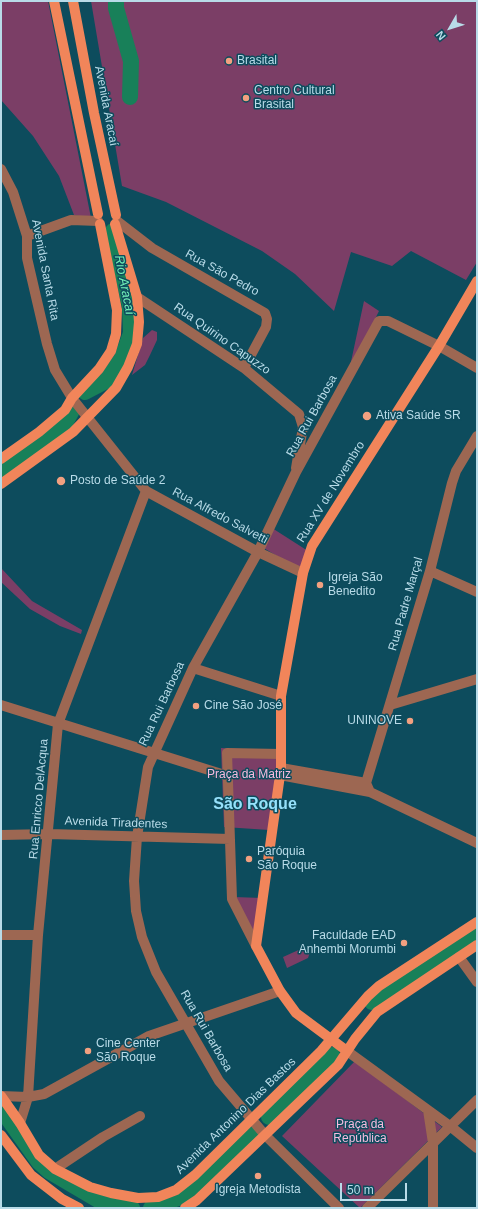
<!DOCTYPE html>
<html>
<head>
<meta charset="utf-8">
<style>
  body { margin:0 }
  #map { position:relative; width:478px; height:1209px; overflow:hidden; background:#0d4c5d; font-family:Helvetica,sans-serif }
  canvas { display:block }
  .frame { position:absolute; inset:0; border:2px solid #b8dbe8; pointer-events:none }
  .north { position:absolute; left:430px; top:8px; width:40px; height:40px; -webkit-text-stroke:3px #0d4c5d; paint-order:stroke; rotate:231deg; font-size:11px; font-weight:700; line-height:16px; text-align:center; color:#b8dbe8 }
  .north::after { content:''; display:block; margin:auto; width:14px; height:18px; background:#b8dbe8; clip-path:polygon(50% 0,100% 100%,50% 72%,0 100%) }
  .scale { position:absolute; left:340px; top:1183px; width:67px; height:18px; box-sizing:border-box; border:2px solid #b8dbe8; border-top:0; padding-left:5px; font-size:12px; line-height:14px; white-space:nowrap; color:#b8dbe8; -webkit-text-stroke:3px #0d4c5d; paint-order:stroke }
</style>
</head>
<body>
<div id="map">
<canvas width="478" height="1209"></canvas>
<div class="frame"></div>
<div class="north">N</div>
<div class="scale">50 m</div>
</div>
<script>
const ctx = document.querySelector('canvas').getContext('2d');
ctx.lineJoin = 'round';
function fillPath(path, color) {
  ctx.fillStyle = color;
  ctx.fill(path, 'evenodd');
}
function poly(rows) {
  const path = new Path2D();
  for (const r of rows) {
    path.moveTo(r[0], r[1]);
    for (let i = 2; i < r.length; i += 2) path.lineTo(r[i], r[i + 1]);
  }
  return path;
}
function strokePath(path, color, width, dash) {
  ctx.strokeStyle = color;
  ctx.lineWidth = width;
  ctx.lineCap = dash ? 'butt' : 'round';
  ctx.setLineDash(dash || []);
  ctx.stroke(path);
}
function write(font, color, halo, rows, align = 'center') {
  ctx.font = font + ' Helvetica,sans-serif';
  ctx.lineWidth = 3;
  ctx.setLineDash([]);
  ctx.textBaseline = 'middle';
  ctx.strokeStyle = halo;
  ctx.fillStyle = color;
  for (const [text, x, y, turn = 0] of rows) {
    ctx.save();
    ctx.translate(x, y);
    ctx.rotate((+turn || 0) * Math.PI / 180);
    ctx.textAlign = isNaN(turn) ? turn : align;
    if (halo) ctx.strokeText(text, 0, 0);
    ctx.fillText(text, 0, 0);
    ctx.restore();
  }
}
fillPath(poly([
  [1,1,48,1,91,218,74,215,59,176,33,136,1,100],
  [91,1,477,1,477,262,466,280,411,251,392,266,351,252,334,311,295,274,262,251,166,202,122,186],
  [364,301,379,311,349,371],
  [152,330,157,332,157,340,150,355,145,365,132,375,143,338],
  [272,528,308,551,302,571,262,547],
  [1,568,32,601,82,630,81,634,60,626,30,609,1,582],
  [221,748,278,751,269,830,224,827],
  [234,897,262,898,255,939],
  [303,948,310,952,308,958,287,968,283,957],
  [355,1061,442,1127,360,1208,282,1136]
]), '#7b3e66');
strokePath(poly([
  [116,1,116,8,131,61,130,97],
  [85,392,106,381,122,358,131,333,130,306,113,231],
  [1,474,63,427,74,407],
  [372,1002,477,933],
  [1,1109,39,1162,49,1171,100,1201,132,1208],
  [269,1117,332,1055],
  [151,1208,186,1195,204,1181,251,1135]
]), '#188059', 16);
strokePath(poly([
  [1,169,13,192,27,236,27,258,47,344,55,370,72,398,146,491,258,552,303,573],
  [117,221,152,248,265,313,267,319,266,327,244,368],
  [27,236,71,220,98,221],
  [137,297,244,368,299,414,303,427,296,468],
  [430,571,477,592],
  [193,668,281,696],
  [1,705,228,776],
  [390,705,477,679],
  [281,768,366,783],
  [280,775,370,792],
  [366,783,430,571,452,483,456,471,477,436],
  [366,783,370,792,477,843],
  [1,835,49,834,230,839],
  [1,935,38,935],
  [256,946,232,899,227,753,281,754],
  [459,957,477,982],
  [347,1051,450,1126,477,1148],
  [1,1096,28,1097,44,1094,149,1036,280,991],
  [428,1110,433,1143,433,1208],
  [20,1123,28,1097,38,935,58,724,146,491],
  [55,1169,103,1137,140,1116],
  [339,1208,265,1135,219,1081,156,972,142,937,136,911,134,881,137,837,148,767,193,668,258,552,296,472,379,321,388,321,439,346,477,368],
  [367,1208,477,1100]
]), '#9d6752', 10);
strokePath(poly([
  [54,1,98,214],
  [73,1,94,113,116,215],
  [1,459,39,432,65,410,72,398,99,369,111,351,116,334,117,310,100,224],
  [1,484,73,432,116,388,128,367,137,344,139,322,137,297,115,224],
  [347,1051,296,1013,280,991,256,946,281,768,281,696,303,573,312,546,439,346,477,281],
  [1,1096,20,1123,39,1155,55,1169,90,1187,111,1193,138,1198,158,1197,176,1190,195,1175,321,1051,368,996,379,986,477,922],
  [1,1135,31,1175,62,1199,79,1208],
  [185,1208,197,1200,338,1065,355,1039,377,1012,477,945]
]), '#f1855a', 10);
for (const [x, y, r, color] of [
  [229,61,4,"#f2a080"],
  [246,98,4,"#f2a080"],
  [367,416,5,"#f2a080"],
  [61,481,5,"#f2a080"],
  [320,585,4,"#f2a080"],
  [196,706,4,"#f2a080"],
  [410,721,4,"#f2a080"],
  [249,859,4,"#f2a080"],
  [404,943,4,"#f2a080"],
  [88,1051,4,"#f2a080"],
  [258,1176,4,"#f2a080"]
]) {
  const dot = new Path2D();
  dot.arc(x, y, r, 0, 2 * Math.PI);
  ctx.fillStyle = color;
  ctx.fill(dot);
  strokePath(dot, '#0d4c5d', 1.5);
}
write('12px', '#b8dbe8', '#0d4c5d', [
  ["Brasital",237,61],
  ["Centro Cultural",254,91],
  ["Brasital",254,105],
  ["Ativa Saúde SR",376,416],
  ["Posto de Saúde 2",70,481],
  ["Igreja São",328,578],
  ["Benedito",328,592],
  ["Cine São José",204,706],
  ["UNINOVE",402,721,"right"],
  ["Paróquia",257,852],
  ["São Roque",257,866],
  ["Faculdade EAD",396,936,"right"],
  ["Anhembi Morumbi",396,950,"right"],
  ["Cine Center",96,1044],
  ["São Roque",96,1058],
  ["Igreja Metodista",258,1190,"center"]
], 'left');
write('12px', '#b8dbe8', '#0d4c5d', [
  ["Avenida Aracaí",106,106,79],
  ["Avenida Santa Rita",45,270,79],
  ["Rua São Pedro",222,273,29],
  ["Rua Quirino Capuzzo",222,339,35],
  ["Rua Rui Barbosa",312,416,-61],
  ["Rua XV de Novembro",331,492,-58],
  ["Rua Alfredo Salvetti",220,516,28],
  ["Rua Padre Marçal",406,604,-74],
  ["Rua Rui Barbosa",162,704,-65],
  ["Rua Enricco DelAcqua",39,799,-85],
  ["Avenida Tiradentes",116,823,2],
  ["Rua Rui Barbosa",206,1031,60],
  ["Avenida Antonino Dias Bastos",236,1116,-44]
]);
write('12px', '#f7bbdf', '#0d4c5d', [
  ["Praça da Matriz",249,775],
  ["Praça da",360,1125],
  ["República",360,1139]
]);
write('italic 13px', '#73f2b9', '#0d4c5d', [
  ["Rio Aracaí",124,285,79]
]);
write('bold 16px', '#96e1fb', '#0d4c5d', [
  ["São Roque",255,805]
]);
</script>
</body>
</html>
